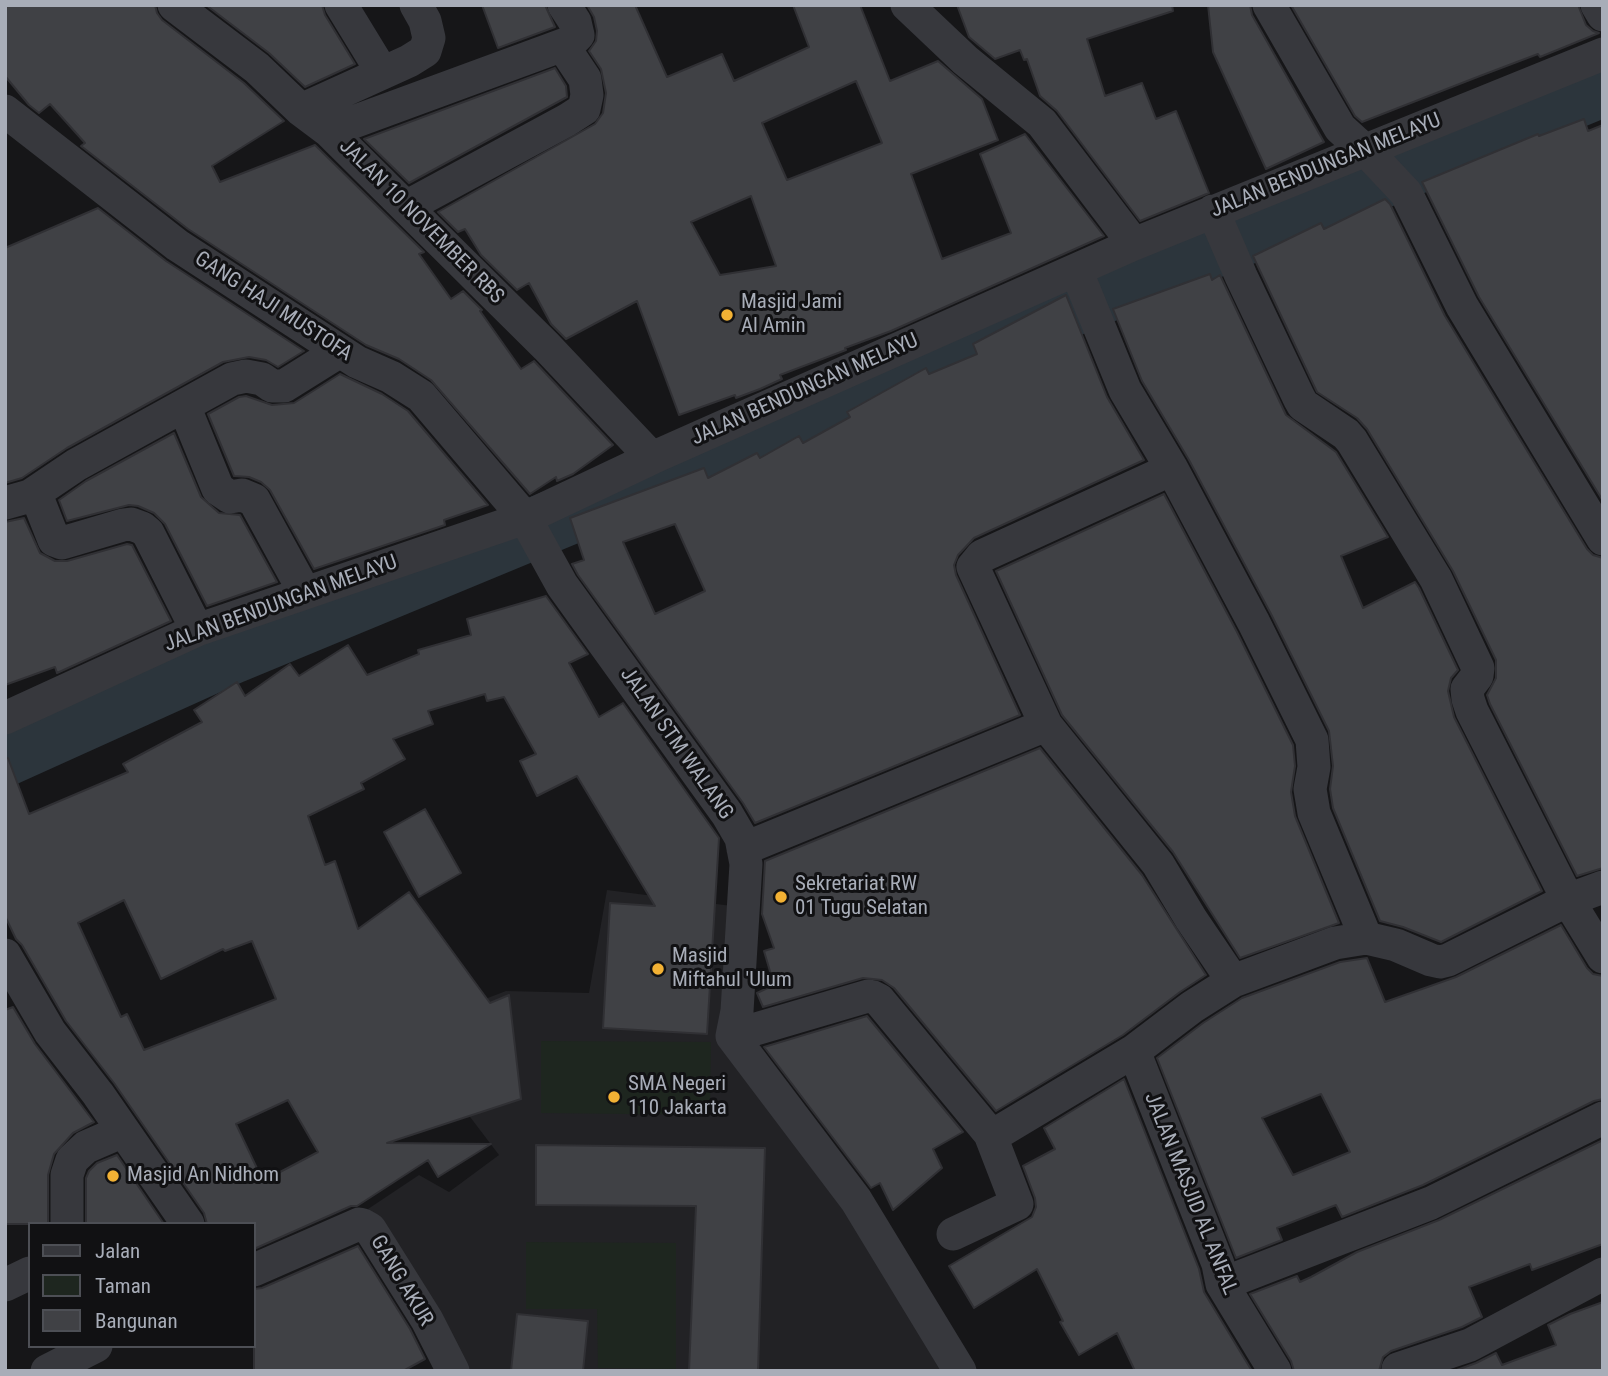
<!DOCTYPE html>
<html>
<head>
<meta charset="utf-8">
<style>
  body { margin:0 }
  #map { position:relative; width:1608px; height:1376px; overflow:hidden; background:#161618; font-family:"Roboto Condensed",sans-serif }
  canvas { display:block }
  .frame { position:absolute; inset:0; border:7px solid #a8adb8; pointer-events:none }
  .legend { position:absolute; left:28px; top:1222px; width:228px; height:126px; box-sizing:border-box; background:#111113; border:2px solid #4d4f55; margin:0; padding:9px 12px; list-style:none; font-size:21px; color:#a8adb8 }
  .legend li { display:flex; align-items:center; gap:14px; height:35px }
  .legend b { width:35px; border:2px solid #4d4f55 }
</style>
</head>
<body>
<div id="map">
<canvas width="1608" height="1376"></canvas>
<div class="frame"></div>
<ul class="legend">
<li><b style="height:9px;background:#37383d"></b>Jalan</li>
<li><b style="height:19px;background:#1e261f"></b>Taman</li>
<li><b style="height:19px;background:#404145"></b>Bangunan</li>
</ul>
</div>
<script>
const ctx = document.querySelector('canvas').getContext('2d');
ctx.lineJoin = 'round';
function fillPath(path, color) {
  ctx.fillStyle = color;
  ctx.fill(path, 'evenodd');
}
function poly(rows) {
  const path = new Path2D();
  for (const r of rows) {
    path.moveTo(r[0], r[1]);
    for (let i = 2; i < r.length; i += 2) path.lineTo(r[i], r[i + 1]);
  }
  return path;
}
function strokePath(path, color, width, dash) {
  ctx.strokeStyle = color;
  ctx.lineWidth = width;
  ctx.lineCap = dash ? 'butt' : 'round';
  ctx.setLineDash(dash || []);
  ctx.stroke(path);
}
function write(font, color, halo, rows, align = 'center') {
  ctx.font = font + ' "Roboto Condensed",sans-serif';
  ctx.lineWidth = 6;
  ctx.setLineDash([]);
  ctx.textBaseline = 'middle';
  ctx.strokeStyle = halo;
  ctx.fillStyle = color;
  for (const [text, x, y, turn = 0] of rows) {
    ctx.save();
    ctx.translate(x, y);
    ctx.rotate((+turn || 0) * Math.PI / 180);
    ctx.textAlign = isNaN(turn) ? turn : align;
    if (halo) ctx.strokeText(text, 0, 0);
    ctx.fillText(text, 0, 0);
    ctx.restore();
  }
}
fillPath(poly([
  [607,890,732,906,728,1039,956,1371,462,1371,368,1209,419,1175,449,1192,499,1155,404,1030,506,991,589,993]
]), '#222225');
fillPath(poly([
  [541,1041,711,1042,710,1115,541,1113],
  [526,1242,676,1243,676,1369,598,1368,597,1309,526,1309]
]), '#1e261f');
strokePath(poly([
  [5,756,233,653,1603,86]
]), '#2c353c', 61);
const building = poly([
  [5,5,155,5,157,13,162,20,244,83,284,121,212,166,220,182,315,145,424,252,419,254,451,299,463,291,482,310,480,311,521,369,534,361,613,445,573,474,557,481,556,477,530,494,431,380,399,359,366,345,188,229,81,146,85,143,50,104,39,113,29,105,5,76,5,5],
  [206,5,322,5,325,15,355,64,305,87,269,53,206,5],
  [482,5,545,5,555,27,498,48,482,5],
  [587,5,635,5,667,77,722,54,734,81,809,47,793,5,860,5,890,81,938,61,982,99,998,140,911,174,942,259,1011,233,980,154,1025,134,1104,236,891,331,845,348,846,350,780,375,782,379,760,389,736,398,735,395,679,415,637,301,566,339,551,324,529,283,517,290,481,255,465,229,458,232,438,212,595,124,603,113,606,93,601,69,589,51,596,41,597,31,594,17,587,5],
  [856,81,882,143,787,180,762,123,856,81],
  [751,196,776,266,720,275,691,222,751,196],
  [957,5,1172,5,1173,11,1087,39,1105,96,1142,83,1156,119,1176,111,1209,193,1140,221,1057,111,1040,96,1027,59,1024,60,1020,50,995,59,969,37,957,5],
  [1208,5,1250,5,1252,15,1324,142,1266,169,1213,52,1208,5],
  [1291,5,1578,5,1586,25,1593,31,1599,33,1540,57,1538,54,1480,76,1362,122,1355,116,1291,5],
  [555,68,566,86,567,97,409,183,364,139,555,68],
  [1584,119,1588,131,1603,125,1603,501,1479,297,1422,182,1538,134,1539,136,1584,119],
  [1385,199,1390,204,1445,316,1587,549,1593,555,1603,558,1603,868,1577,876,1490,704,1487,695,1496,678,1496,660,1453,571,1367,429,1357,418,1317,392,1253,256,1321,223,1324,229,1385,199],
  [98,208,166,261,304,351,278,367,266,360,249,357,223,362,67,448,22,478,5,483,5,248,98,208],
  [1210,274,1212,280,1220,275,1286,415,1336,452,1388,537,1341,556,1363,608,1415,582,1419,588,1458,670,1451,678,1448,691,1454,717,1542,891,1441,942,1403,927,1380,921,1333,808,1330,789,1333,766,1329,731,1271,614,1189,460,1142,381,1113,309,1210,274],
  [1066,295,1107,397,1144,460,974,538,958,555,954,565,956,575,1020,715,755,823,743,803,578,575,572,564,584,560,570,518,704,468,708,478,757,453,760,458,799,436,803,443,850,417,847,412,926,368,929,374,977,354,973,344,1066,295],
  [675,524,705,591,655,614,623,542,675,524],
  [340,374,382,394,408,411,488,505,444,520,445,525,314,569,270,490,261,482,249,477,234,476,208,414,239,397,246,396,272,405,294,403,340,374],
  [174,433,201,497,219,513,240,515,277,582,207,606,165,524,154,513,138,506,129,505,67,521,59,500,86,481,174,433],
  [1164,494,1237,632,1293,745,1295,766,1291,792,1295,816,1339,923,1240,958,1173,852,1062,715,996,571,1164,494],
  [24,518,40,553,55,561,67,561,127,544,132,545,171,621,57,673,55,667,5,685,5,522,24,518],
  [546,596,588,654,569,663,599,717,623,703,719,838,707,1034,603,1028,610,903,655,906,577,776,537,796,520,761,536,754,504,697,487,701,485,694,428,711,433,724,393,739,405,759,361,783,364,789,308,816,325,865,335,861,358,929,409,892,490,1003,509,995,521,1099,387,1143,491,1144,438,1177,428,1160,357,1206,351,1206,254,1249,254,1224,207,1224,204,1213,114,1083,66,1021,22,945,16,939,5,916,5,758,8,758,29,814,128,772,123,764,202,722,194,710,237,682,245,696,290,664,299,676,348,645,367,675,419,654,418,650,471,635,467,619,546,596],
  [124,900,161,979,223,949,225,951,252,941,276,999,144,1050,127,1014,121,1017,78,923,124,900],
  [288,1100,318,1152,263,1181,236,1124,288,1100],
  [1040,748,1142,875,1206,975,1180,992,1123,1035,996,1111,894,988,882,980,863,978,763,1007,757,993,774,985,764,951,774,948,762,914,765,861,1040,748],
  [425,809,461,873,419,897,384,832,425,809],
  [1561,925,1587,968,1593,974,1603,976,1603,1099,1594,1101,1423,1185,1342,1217,1336,1205,1277,1228,1282,1240,1236,1258,1157,1058,1203,1023,1242,998,1340,962,1367,958,1385,1002,1456,977,1561,925],
  [1321,1094,1350,1152,1293,1175,1262,1118,1321,1094],
  [13,1007,35,1044,94,1122,73,1133,54,1154,48,1175,48,1224,5,1224,5,1010,13,1007],
  [867,1016,963,1132,933,1149,942,1168,893,1210,880,1183,871,1188,764,1047,867,1016],
  [1124,1079,1199,1269,1204,1292,1252,1371,1135,1371,1117,1333,1079,1355,1060,1322,1063,1321,1037,1269,974,1308,949,1266,1032,1217,1036,1207,1035,1198,1023,1166,1055,1149,1044,1128,1124,1079],
  [1603,1140,1603,1244,1532,1270,1530,1264,1469,1287,1482,1317,1462,1327,1391,1351,1383,1357,1379,1371,1294,1371,1291,1361,1250,1294,1297,1276,1300,1282,1311,1277,1357,1252,1439,1220,1603,1140],
  [536,1145,765,1148,758,1371,689,1371,696,1206,536,1205,536,1145],
  [117,1155,164,1224,86,1224,86,1178,89,1171,97,1163,117,1155],
  [358,1246,410,1329,425,1359,403,1371,254,1371,254,1289,262,1288,358,1246],
  [1603,1302,1603,1371,1454,1371,1476,1363,1496,1353,1502,1365,1556,1345,1548,1325,1570,1314,1603,1302],
  [517,1314,588,1321,583,1371,511,1371,517,1314]
]);
fillPath(building, '#404145');
strokePath(building, '#303034', 2);
strokePath(poly([
  [174,5,257,68,301,110,329,131,547,347,652,458],
  [341,5,382,72],
  [907,5,965,60,1042,123,1134,244],
  [1269,5,1340,128,1373,158,1406,193,1462,306,1603,539],
  [1597,5,1603,15],
  [301,110,409,61,425,51,429,38,425,21,416,5],
  [5,111,177,245,357,362,391,377,421,396,525,518,562,585,727,814,741,838,746,864,737,1011,732,1036],
  [329,131,571,42,578,35,575,22,564,5],
  [406,207,567,120,584,109,587,95,585,79,563,46],
  [1213,211,1241,276,1299,398,1303,405,1346,434,1352,441,1436,579,1478,668,1477,676,1467,689,1468,699,1472,711,1568,900,1603,957],
  [1076,270,1125,390,1172,469],
  [184,406,218,489,230,497,242,495,254,500,305,593],
  [30,496,76,465,232,379,246,376,262,379,272,386,284,386,340,351],
  [5,503,30,496,39,502,54,540,62,543,123,525,131,524,142,528,148,533,197,630],
  [5,718,197,630,525,518,652,458,1134,244,1603,54],
  [1046,725,973,567,982,556,1172,469,1254,623,1312,740,1314,767,1310,789,1314,813,1366,938],
  [743,849,1046,725,1158,864,1191,919,1233,981],
  [5,955,50,1032,98,1094,188,1224],
  [732,1036,868,996,873,997,879,1000,990,1134,994,1135,1134,1051,1192,1007,1233,981,1335,943,1366,938,1396,945,1431,960,1440,962,1448,960,1568,900,1603,887],
  [732,1036,856,1200,960,1371],
  [1134,1051,1218,1264,1222,1284,1275,1371],
  [67,1224,67,1175,72,1160,86,1147,123,1131],
  [953,1234,1017,1204,990,1134],
  [254,1270,359,1224,363,1225,370,1229,427,1320,453,1371],
  [1222,1284,1431,1203,1603,1118],
  [5,1285,30,1273],
  [1398,1369,1470,1345,1603,1274],
  [47,1371,96,1346]
]), '#37383d', 33);
for (const [x, y, r, color] of [
  [727,315,7,"#f2b134"],
  [781,897,7,"#f2b134"],
  [658,969,7,"#f2b134"],
  [614,1097,7,"#f2b134"],
  [113,1176,7,"#f2b134"]
]) {
  const dot = new Path2D();
  dot.arc(x, y, r, 0, 2 * Math.PI);
  ctx.fillStyle = color;
  ctx.fill(dot);
  strokePath(dot, '#111113', 2.5);
}
write('21px', '#a8adb8', '#111113', [
  ["JALAN BENDUNGAN MELAYU",1326,166,-22],
  ["JALAN 10 NOVEMBER RBS",421,222,45],
  ["GANG HAJI MUSTOFA",273,307,33],
  ["JALAN BENDUNGAN MELAYU",805,390,-24],
  ["JALAN BENDUNGAN MELAYU",281,604,-20],
  ["JALAN STM WALANG",676,744,55],
  ["JALAN MASJID AL ANFAL",1190,1194,68],
  ["GANG AKUR",401,1281,59]
]);
write('21px', '#a8adb8', '#111113', [
  ["Masjid Jami",741,303],
  ["Al Amin",741,327],
  ["Sekretariat RW",795,885],
  ["01 Tugu Selatan",795,909],
  ["Masjid",672,957],
  ["Miftahul 'Ulum",672,981],
  ["SMA Negeri",628,1085],
  ["110 Jakarta",628,1109],
  ["Masjid An Nidhom",127,1176]
], 'left');
</script>
</body>
</html>
